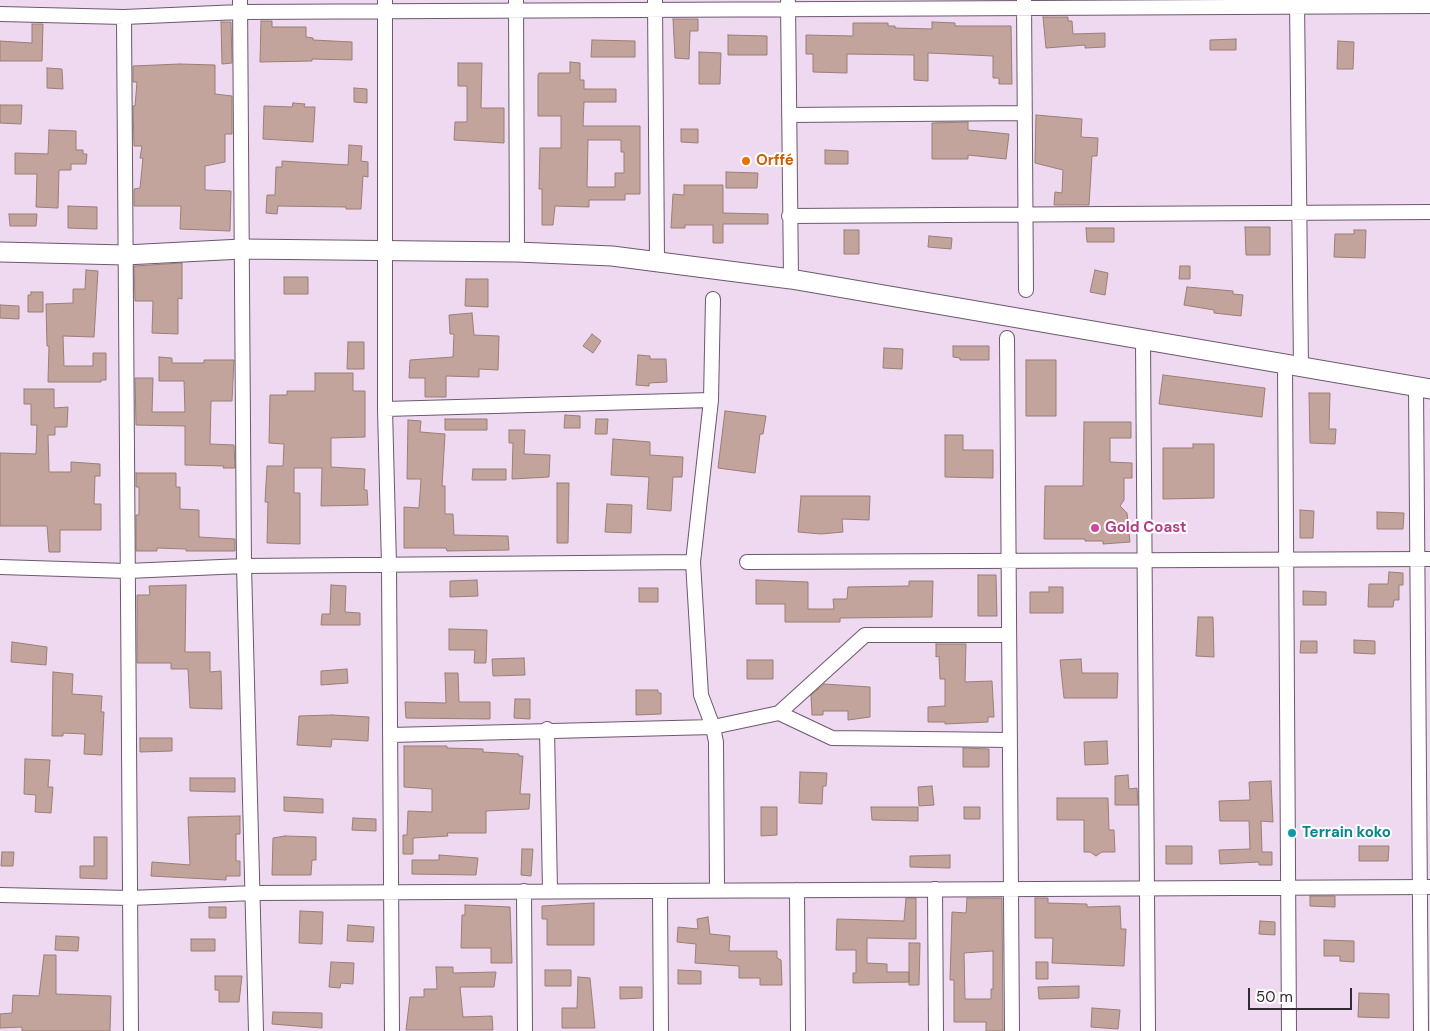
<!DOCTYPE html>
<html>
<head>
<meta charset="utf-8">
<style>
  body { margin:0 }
  #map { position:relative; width:1430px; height:1031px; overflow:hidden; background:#eed9f0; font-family:"DM Sans",sans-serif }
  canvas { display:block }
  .scale { position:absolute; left:1248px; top:988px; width:104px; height:22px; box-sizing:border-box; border:2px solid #332b34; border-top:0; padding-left:6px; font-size:15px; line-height:18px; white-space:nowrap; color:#332b34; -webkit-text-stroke:4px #fff; paint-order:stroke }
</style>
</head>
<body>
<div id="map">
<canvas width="1430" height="1031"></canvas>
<div class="scale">50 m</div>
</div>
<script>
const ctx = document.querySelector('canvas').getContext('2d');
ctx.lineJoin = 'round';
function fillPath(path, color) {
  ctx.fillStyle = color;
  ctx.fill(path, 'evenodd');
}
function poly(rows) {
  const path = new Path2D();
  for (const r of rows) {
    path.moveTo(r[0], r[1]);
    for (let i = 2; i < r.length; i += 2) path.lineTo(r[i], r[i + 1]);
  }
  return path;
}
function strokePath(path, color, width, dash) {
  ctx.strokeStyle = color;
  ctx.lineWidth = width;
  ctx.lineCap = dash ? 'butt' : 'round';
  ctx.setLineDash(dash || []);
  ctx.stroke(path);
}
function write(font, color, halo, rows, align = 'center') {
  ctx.font = font + ' "DM Sans",sans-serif';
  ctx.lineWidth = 4;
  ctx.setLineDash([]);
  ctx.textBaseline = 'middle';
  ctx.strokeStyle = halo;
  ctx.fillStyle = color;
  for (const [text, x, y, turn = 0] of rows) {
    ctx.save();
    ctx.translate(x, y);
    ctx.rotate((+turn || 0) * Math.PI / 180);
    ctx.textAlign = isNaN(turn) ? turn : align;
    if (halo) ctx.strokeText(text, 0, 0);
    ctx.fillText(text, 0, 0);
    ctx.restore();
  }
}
const building = poly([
  [1043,17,1068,17,1068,21,1072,21,1073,34,1105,33,1105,47,1085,48,1085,45,1046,48,1043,17],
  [673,19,698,19,698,31,690,31,689,59,675,58,673,19],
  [261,21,272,21,272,27,306,27,306,37,313,38,313,40,352,42,352,60,312,59,312,61,260,62,261,21],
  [221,22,231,22,232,63,222,64,221,22],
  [932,22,955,23,955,26,1011,26,1012,84,999,84,999,78,993,78,993,56,928,53,928,81,914,80,914,55,847,54,847,73,813,72,813,54,806,54,806,35,853,36,853,23,888,23,888,26,895,26,895,28,932,29,932,22],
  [32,24,43,24,42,61,0,61,0,41,32,43,32,24],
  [728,35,767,36,767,55,728,55,728,35],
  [1236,39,1236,50,1210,50,1210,40,1236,39],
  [592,40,635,41,635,57,591,57,592,40],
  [1338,41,1354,42,1353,69,1337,69,1338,41],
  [699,52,721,53,720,84,699,84,699,52],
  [570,62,580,63,580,80,584,80,584,89,616,89,616,102,584,102,583,126,640,126,640,194,625,194,625,200,589,200,589,207,555,206,553,225,542,225,542,189,539,189,540,148,561,148,561,116,538,116,538,75,539,73,570,73,570,62],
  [588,140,621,140,621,152,624,152,624,173,615,173,615,187,587,187,588,140],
  [458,63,482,63,481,108,504,108,504,143,454,140,455,122,467,122,467,86,458,86,458,63],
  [180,64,215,65,215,94,232,96,232,134,225,134,225,162,205,166,205,190,231,191,230,231,180,229,181,206,134,206,134,189,140,188,143,158,140,158,142,146,134,146,133,106,135,106,137,82,133,82,133,66,180,64],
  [47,68,62,69,63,89,47,88,47,68],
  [354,88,367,89,367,103,354,102,354,88],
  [293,103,305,104,304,107,315,107,313,142,263,139,264,106,292,107,293,103],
  [0,105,22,105,21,124,0,123,0,105],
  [1036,115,1082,119,1081,137,1098,138,1097,156,1092,156,1089,205,1054,205,1055,192,1062,193,1063,170,1035,163,1036,115],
  [968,122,968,130,1009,134,1006,159,968,155,968,159,932,159,932,123,968,122],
  [681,129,698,129,698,143,681,142,681,129],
  [49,130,76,131,76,150,83,150,83,154,87,154,86,164,71,164,71,170,59,170,58,208,36,207,37,174,15,174,15,153,48,154,49,130],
  [349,145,362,146,361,161,368,162,368,177,363,176,361,209,346,209,346,207,278,206,277,214,266,213,267,195,275,195,276,167,282,167,282,161,348,165,349,145],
  [825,150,848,151,848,164,825,164,825,150],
  [726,172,758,173,757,188,726,188,726,172],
  [684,185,723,185,723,213,768,214,768,224,723,224,723,243,713,243,713,225,685,225,685,228,671,228,673,194,684,195,684,185],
  [68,206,97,207,97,229,68,228,68,206],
  [9,214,37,214,36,226,10,226,9,214],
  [1245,227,1270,227,1270,255,1246,255,1245,227],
  [1086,228,1114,228,1114,242,1087,242,1086,228],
  [844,230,859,230,859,254,844,254,844,230],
  [1354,230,1366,230,1365,258,1334,257,1335,234,1354,234,1354,230],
  [929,236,952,238,951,249,928,247,929,236],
  [182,263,182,299,178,298,178,334,152,333,153,301,135,301,134,266,182,263],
  [1180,266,1190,266,1190,279,1179,279,1180,266],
  [86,270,98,271,94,337,63,336,64,366,93,366,93,353,106,353,106,380,101,380,101,382,48,382,49,346,47,346,46,304,73,303,73,289,85,289,86,270],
  [1095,270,1108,273,1105,295,1090,292,1095,270],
  [284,277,308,277,308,294,284,294,284,277],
  [466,279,488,279,488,307,465,306,466,279],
  [1187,287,1233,291,1233,294,1243,295,1241,316,1214,313,1214,310,1184,305,1187,287],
  [31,292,43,292,43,312,28,312,28,295,31,295,31,292],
  [0,305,19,306,19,319,0,318,0,305],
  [472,313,474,335,499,336,498,370,479,369,479,377,446,376,446,397,425,397,425,378,409,378,410,360,453,357,454,334,450,334,449,315,472,313],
  [592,334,601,341,593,353,583,346,592,334],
  [348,342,364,342,364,369,347,369,348,342],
  [953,346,989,346,989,360,960,360,960,358,953,357,953,346],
  [884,348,903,349,902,369,883,368,884,348],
  [638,355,650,356,650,359,666,359,667,382,649,383,649,386,636,385,638,355],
  [159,357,172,358,172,363,204,363,204,360,234,360,232,401,211,401,210,444,234,445,235,468,223,468,224,466,185,465,185,426,136,425,135,378,153,378,152,412,185,412,184,381,159,381,159,357],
  [1026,360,1056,360,1056,416,1026,416,1026,360],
  [315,373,353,373,353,391,365,391,365,437,331,438,331,467,365,469,364,490,367,490,368,505,321,506,322,468,294,468,294,493,300,493,300,544,267,543,268,502,265,502,267,466,283,466,284,444,269,443,270,395,287,395,287,391,315,391,315,373],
  [1163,375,1265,388,1262,417,1159,404,1163,375],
  [24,389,54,389,54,408,68,407,67,427,55,427,55,435,48,435,49,472,71,472,71,462,100,464,100,476,95,476,94,504,101,504,101,530,60,530,60,552,49,552,47,526,0,526,0,453,36,454,37,425,31,425,31,404,24,404,24,389],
  [1309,393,1330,393,1329,429,1336,429,1335,444,1310,443,1309,393],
  [725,411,766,416,763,434,760,434,755,473,718,468,725,411],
  [565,415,580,416,580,428,564,428,565,415],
  [445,419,487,419,487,430,445,430,445,419],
  [596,419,608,419,607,434,595,434,596,419],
  [408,420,421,421,420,432,445,434,442,486,445,486,445,514,453,514,454,535,508,536,509,550,447,551,446,548,404,548,404,507,419,508,421,479,407,479,408,420],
  [1084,422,1131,422,1131,438,1110,438,1110,462,1132,463,1132,478,1124,478,1124,500,1120,506,1127,513,1130,542,1103,544,1103,541,1085,541,1085,539,1044,539,1045,486,1083,486,1084,422],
  [509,430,525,430,524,454,550,455,549,477,512,479,513,443,509,443,509,430],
  [945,435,963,435,963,450,993,450,993,478,945,477,945,435],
  [613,439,650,442,650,455,683,457,682,477,673,477,671,511,647,509,649,477,611,475,613,439],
  [1193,444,1214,444,1214,498,1163,499,1163,448,1193,448,1193,444],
  [473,469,506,469,506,480,472,480,473,469],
  [136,473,176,473,176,487,180,487,180,509,199,510,199,537,235,539,235,551,186,551,186,549,157,548,157,551,136,551,136,515,139,515,139,487,136,487,136,473],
  [557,483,569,483,568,543,557,543,557,483],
  [801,496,870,496,869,520,842,519,843,532,821,534,798,532,801,496],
  [607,504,632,505,631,533,605,532,607,504],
  [1300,510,1314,511,1313,538,1300,538,1300,510],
  [1377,512,1404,513,1403,529,1377,529,1377,512],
  [1389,572,1403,573,1403,585,1399,585,1399,600,1394,600,1393,607,1368,607,1369,584,1388,584,1389,572],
  [978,575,996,575,997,616,978,616,978,575],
  [477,580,478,596,450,597,450,581,477,580],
  [756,580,808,582,808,609,834,609,833,599,847,599,848,587,909,586,909,581,933,581,932,617,840,618,840,622,785,622,785,604,756,604,756,580],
  [186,585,185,652,210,652,210,672,221,671,222,709,190,708,188,669,171,669,171,663,137,663,137,595,150,595,149,586,186,585],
  [331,585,346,586,345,612,360,613,360,625,321,625,322,614,330,614,331,585],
  [1049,587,1063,587,1063,613,1030,613,1030,592,1049,592,1049,587],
  [639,588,658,588,658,602,639,602,639,588],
  [1303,591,1326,592,1326,605,1303,605,1303,591],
  [1198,617,1213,617,1214,657,1196,656,1198,617],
  [449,629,487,630,486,663,474,663,475,650,449,650,449,629],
  [1354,640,1375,641,1375,654,1354,653,1354,640],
  [1301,641,1317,641,1317,653,1300,653,1301,641],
  [12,642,47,647,46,665,11,662,12,642],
  [936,644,966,644,965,682,992,681,994,717,988,717,988,722,945,724,945,722,928,722,928,707,945,706,945,679,940,679,939,656,936,657,936,644],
  [524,658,525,675,493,676,492,659,524,658],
  [1081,659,1082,673,1118,673,1117,698,1064,698,1060,660,1081,659],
  [747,660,773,660,773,679,747,679,747,660],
  [347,669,348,683,321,685,321,671,347,669],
  [53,672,73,674,72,694,102,696,101,712,104,712,102,755,84,754,85,734,63,733,63,736,52,736,53,672],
  [445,673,458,673,459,702,490,702,490,719,406,718,405,702,446,703,445,673],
  [824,684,870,687,870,717,848,720,848,711,823,711,823,715,812,715,811,695,824,684],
  [636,690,658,690,658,693,661,693,661,714,636,715,636,690],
  [515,699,530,699,530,719,514,718,515,699],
  [332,715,369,717,368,741,332,739,331,747,297,745,299,716,332,715],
  [140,738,172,738,172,751,140,752,140,738],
  [1107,741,1108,764,1085,765,1084,742,1107,741],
  [404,746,447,746,447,748,483,749,483,752,519,754,519,756,523,756,520,794,530,794,529,809,486,811,486,833,447,833,448,836,413,838,413,854,403,854,403,835,407,835,408,811,432,812,432,789,404,787,404,746],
  [963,748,989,749,989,767,963,767,963,748],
  [25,759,50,760,48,787,53,787,51,813,35,812,36,795,24,794,25,759],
  [800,772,827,773,826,786,823,786,822,804,799,803,800,772],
  [1128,775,1129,789,1137,788,1138,805,1115,805,1115,776,1128,775],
  [190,778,235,778,235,792,190,791,190,778],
  [1271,781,1273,822,1261,821,1262,852,1272,852,1272,865,1259,865,1259,862,1220,864,1219,850,1250,849,1249,821,1220,821,1219,801,1250,800,1249,782,1271,781],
  [932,786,934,805,919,806,918,787,932,786],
  [284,797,323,799,323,813,284,811,284,797],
  [1057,798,1108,798,1109,830,1114,830,1115,852,1102,852,1096,856,1090,852,1084,852,1084,820,1057,820,1057,798],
  [761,807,777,807,777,835,761,836,761,807],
  [871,807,918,807,918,821,872,820,871,807],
  [964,807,980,807,980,819,964,819,964,807],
  [240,816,240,834,236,834,236,861,240,861,240,876,226,876,226,880,151,876,152,862,190,865,188,817,240,816],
  [353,818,376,819,376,831,352,830,353,818],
  [285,836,316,837,316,860,312,860,311,875,272,875,273,838,285,836],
  [94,837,107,837,107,879,80,878,80,866,94,866,94,837],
  [1166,846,1192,846,1192,864,1166,864,1166,846],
  [1359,846,1389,846,1388,861,1359,861,1359,846],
  [522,849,533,849,531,876,521,875,522,849],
  [2,852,14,852,13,866,1,866,2,852],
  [439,855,478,858,476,875,412,874,412,860,439,860,439,855],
  [950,855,950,868,910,867,910,856,950,855],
  [1310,896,1335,896,1335,907,1310,906,1310,896],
  [906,898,916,898,916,939,867,938,867,963,887,964,887,972,909,972,909,982,853,983,853,973,856,973,856,950,836,950,837,919,904,921,906,898],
  [967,898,1002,898,1003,1031,986,1031,986,1022,954,1022,954,980,950,980,952,912,966,913,967,898],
  [993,951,993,989,991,989,991,999,965,999,964,953,993,951],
  [1035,898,1048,898,1048,903,1087,904,1087,907,1120,906,1121,929,1126,929,1124,966,1052,963,1053,938,1035,938,1035,898],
  [594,903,594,945,547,945,547,919,542,919,542,906,594,903],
  [465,905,510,907,512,963,491,963,491,948,461,948,462,915,465,915,465,905],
  [209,907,226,907,226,918,209,918,209,907],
  [300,911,323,912,322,944,299,943,300,911],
  [708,917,710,934,730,936,729,951,777,951,777,958,781,960,782,985,760,985,760,978,739,978,739,966,695,963,696,944,677,942,678,927,698,929,697,919,708,917],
  [1260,921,1275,922,1275,935,1259,934,1260,921],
  [348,925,374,927,373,942,347,941,348,925],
  [56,936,79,937,78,951,55,950,56,936],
  [191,939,215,939,215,951,191,951,191,939],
  [1324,940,1354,941,1354,962,1340,961,1340,956,1324,956,1324,940],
  [909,943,920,943,919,985,909,985,909,943],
  [44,955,56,955,56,994,111,996,110,1031,22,1031,22,1027,0,1028,0,1014,12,1013,13,995,39,996,44,955],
  [331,962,354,963,353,984,341,983,340,988,329,987,331,962],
  [1036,962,1048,962,1048,979,1036,979,1036,962],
  [436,967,453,967,453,973,496,972,494,987,460,987,463,1017,492,1016,493,1030,406,1030,410,997,424,997,424,989,437,989,436,967],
  [545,970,571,970,571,986,545,986,545,970],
  [678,970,701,971,701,984,678,984,678,970],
  [215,976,242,976,239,1002,219,1002,219,990,215,990,215,976],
  [578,977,590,978,595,1028,562,1028,562,1008,577,1008,578,977],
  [1079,986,1079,998,1039,999,1038,987,1079,986],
  [620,987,642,987,642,998,620,999,620,987],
  [1359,993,1389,994,1389,1018,1358,1017,1359,993],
  [1092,1008,1120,1010,1118,1029,1091,1027,1092,1008],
  [273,1012,322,1013,322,1028,272,1024,273,1012]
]);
fillPath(building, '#c2a49c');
strokePath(building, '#9a7e77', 1);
const minor = poly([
  [240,0,244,566,256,1031],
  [385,0,385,409,389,565,392,1031],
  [516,0,517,252],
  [1024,0,1026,290],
  [1297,0,1301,368],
  [655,1,657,260],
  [788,2,791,279],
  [0,14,124,17,240,12,1430,6],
  [124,17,131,1031],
  [789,115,1025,113],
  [789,216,1430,212],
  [713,299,711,400,693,562,701,695,713,727,716,742,717,890],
  [1007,338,1012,1031],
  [1143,341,1148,1031],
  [1285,365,1289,1031],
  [1416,387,1421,1031],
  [385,409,711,400],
  [747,562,1430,559],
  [0,567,127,571,244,566,693,562],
  [779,713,832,738,1010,740],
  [547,729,550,891],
  [390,735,713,727,779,713,865,635,1009,635],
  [935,889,936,1031],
  [797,890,798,1031],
  [524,891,525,1031],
  [660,891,661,1031],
  [0,895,130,898,254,893,1430,887]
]);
const major = poly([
  [0,252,125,255,242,249,517,252,612,256,791,279,1430,389]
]);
strokePath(minor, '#6b596d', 16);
strokePath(major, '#6b596d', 21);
strokePath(minor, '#fff', 14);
strokePath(major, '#fff', 19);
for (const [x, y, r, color] of [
  [746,161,5,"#e8710a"],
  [1095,528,5,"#d1479c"],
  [1292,833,5,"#0f9aa8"]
]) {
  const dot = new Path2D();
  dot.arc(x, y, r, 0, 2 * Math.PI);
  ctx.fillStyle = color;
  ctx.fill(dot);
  strokePath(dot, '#fff', 2);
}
write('bold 15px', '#c56008', '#fff', [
  ["Orffé",756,161]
], 'left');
write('bold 15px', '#b23c85', '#fff', [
  ["Gold Coast",1105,528]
], 'left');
write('bold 15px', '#0d838f', '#fff', [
  ["Terrain koko",1302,833]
], 'left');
</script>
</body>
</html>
